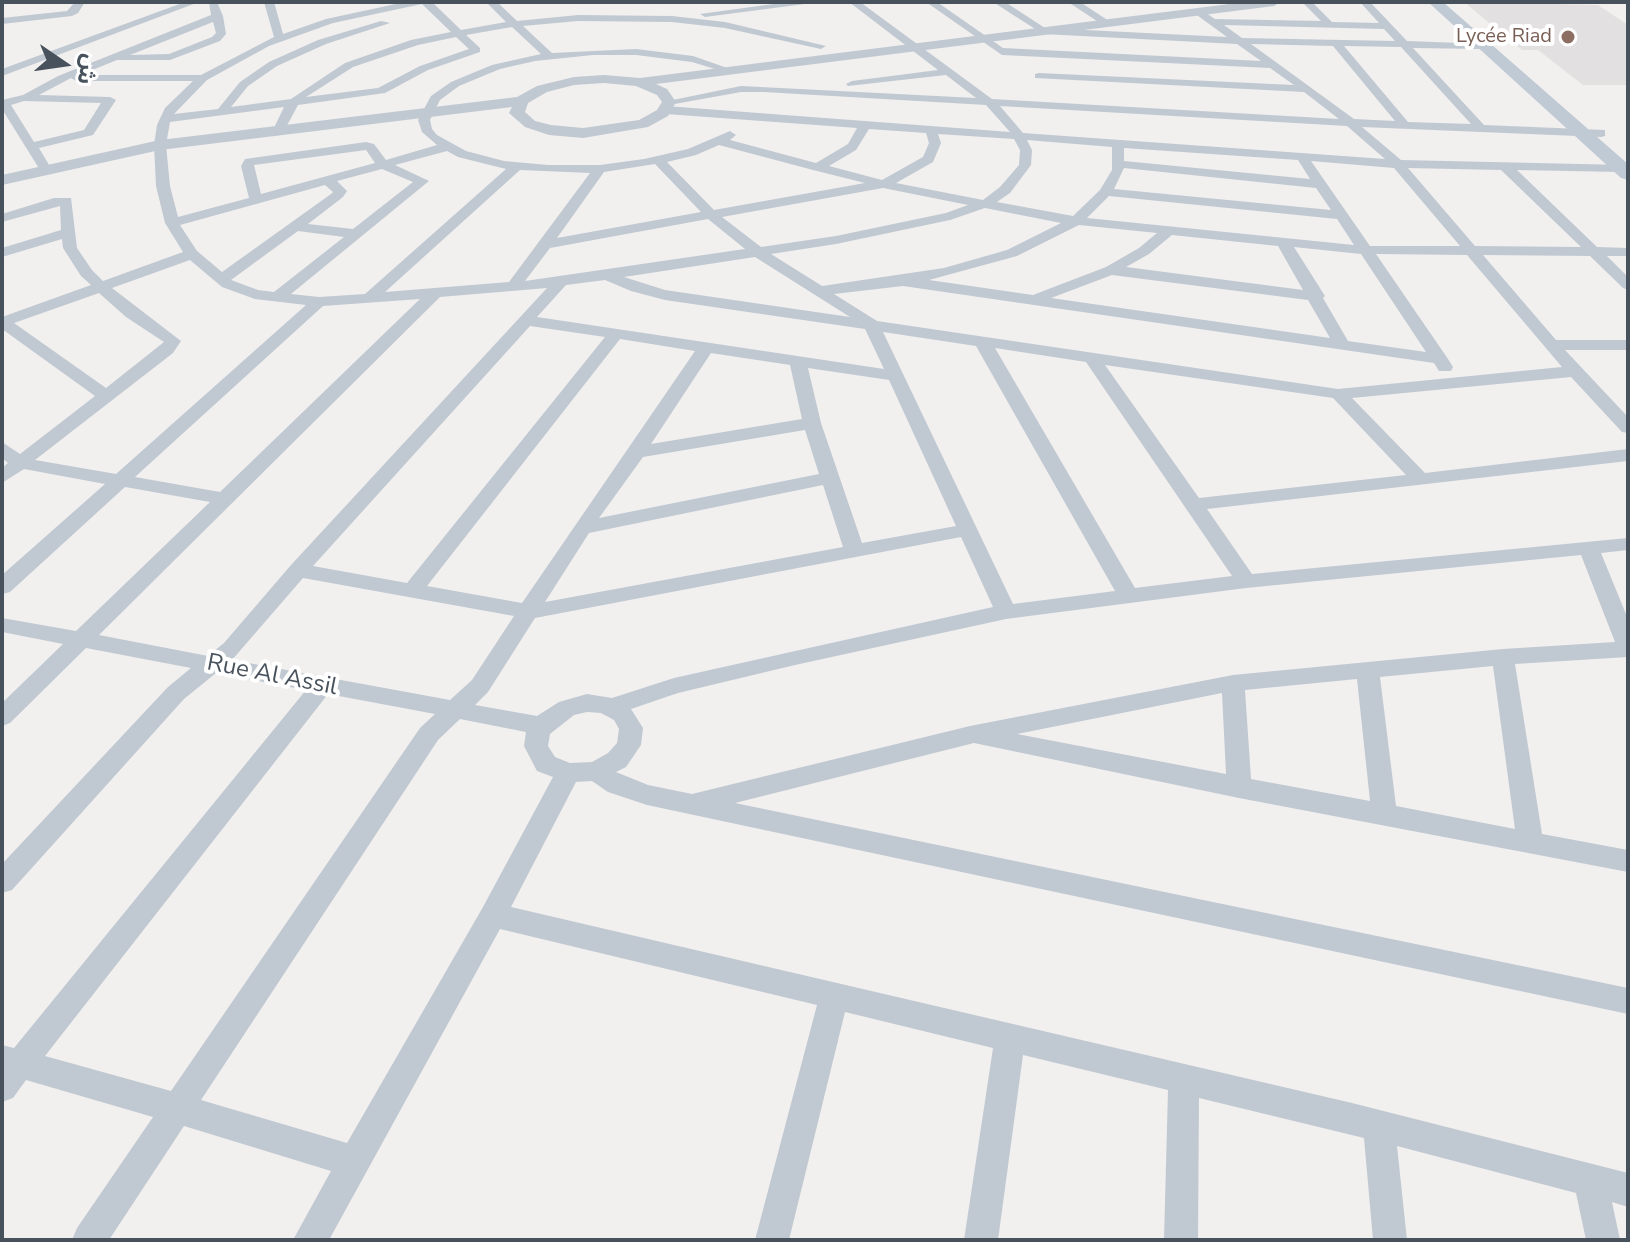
<!DOCTYPE html>
<html>
<head>
<meta charset="utf-8">
<style>
  body { margin:0 }
  #map { position:relative; width:1630px; height:1242px; overflow:hidden; background:#f2efef; font-family:"Nunito Sans","Noto Sans Arabic",sans-serif }
  canvas { display:block }
  .frame { position:absolute; inset:0; border:4px solid #48525c; pointer-events:none }
  .north { position:absolute; left:24px; top:24px; width:80px; height:80px; -webkit-text-stroke:6px #fff; paint-order:stroke; rotate:103deg; font-size:22px; font-weight:700; line-height:32px; text-align:center; color:#48525c }
  .north::after { content:''; display:block; margin:auto; width:28px; height:36px; background:#48525c; clip-path:polygon(50% 0,100% 100%,50% 72%,0 100%) }
</style>
</head>
<body>
<div id="map">
<canvas width="1630" height="1242"></canvas>
<div class="frame"></div>
<div class="north">ش</div>
</div>
<script>
const ctx = document.querySelector('canvas').getContext('2d');
ctx.lineJoin = 'round';
function fillPath(path, color) {
  ctx.fillStyle = color;
  ctx.fill(path, 'evenodd');
}
function poly(rows) {
  const path = new Path2D();
  for (const r of rows) {
    path.moveTo(r[0], r[1]);
    for (let i = 2; i < r.length; i += 2) path.lineTo(r[i], r[i + 1]);
  }
  return path;
}
function strokePath(path, color, width, dash) {
  ctx.strokeStyle = color;
  ctx.lineWidth = width;
  ctx.lineCap = dash ? 'butt' : 'round';
  ctx.setLineDash(dash || []);
  ctx.stroke(path);
}
function write(font, color, halo, rows, align = 'center') {
  ctx.font = font + ' "Nunito Sans",sans-serif';
  ctx.lineWidth = 8;
  ctx.setLineDash([]);
  ctx.textBaseline = 'middle';
  ctx.strokeStyle = halo;
  ctx.fillStyle = color;
  for (const [text, x, y, turn = 0] of rows) {
    ctx.save();
    ctx.translate(x, y);
    ctx.rotate((+turn || 0) * Math.PI / 180);
    ctx.textAlign = isNaN(turn) ? turn : align;
    if (halo) ctx.strokeText(text, 0, 0);
    ctx.fillText(text, 0, 0);
    ctx.restore();
  }
}
fillPath(poly([
  [1464,2,1598,5,1628,25,1628,85,1583,85,1538,50,1522,50]
]), '#e3e0e1');
fillPath(poly([
  [75,2,85,2,78,13,72,16,2,24,2,18,67,11,75,2],
  [185,2,199,2,2,76,2,69,185,2],
  [209,2,217,2,223,16,226,34,220,41,170,60,117,60,80,75,201,75,274,37,264,2,274,2,283,34,326,19,405,2,432,2,461,30,506,22,486,2,497,2,517,21,578,15,672,16,725,22,826,46,821,49,725,28,672,22,578,21,523,26,552,53,636,49,693,56,733,70,728,73,692,62,636,55,593,55,535,61,500,69,459,86,440,100,430,120,432,129,437,135,466,151,504,161,548,165,600,165,644,159,688,149,730,131,736,135,730,140,816,163,848,144,857,128,666,114,660,110,666,106,1010,132,986,105,764,92,741,92,669,105,663,102,741,86,976,98,946,75,848,86,846,84,852,81,938,70,849,2,860,2,992,99,1339,119,1304,92,1035,78,1035,74,1039,73,1294,85,1270,68,1002,55,926,2,937,2,1003,48,1261,61,1237,44,1043,34,993,2,1005,2,1045,28,1227,37,1194,13,1194,9,1200,9,1215,19,1321,21,1302,2,1312,2,1332,22,1379,23,1360,2,1370,2,1407,41,1487,44,1488,46,1483,49,1413,48,1484,125,1605,130,1605,136,1601,137,1362,127,1401,160,1625,165,1625,171,1620,172,1517,170,1597,247,1628,248,1628,256,1607,256,1628,277,1628,290,1623,288,1590,256,1483,255,1556,340,1628,340,1628,350,1565,350,1628,417,1628,433,1622,432,1571,377,1352,398,1425,473,1628,449,1628,461,1207,509,1252,574,1628,538,1628,550,1601,553,1628,619,1628,657,1515,664,1542,834,1628,850,1628,872,1239,798,974,743,735,803,1628,988,1628,1014,647,805,608,792,592,781,576,782,511,907,1352,1103,1628,1173,1628,1207,1612,1202,1620,1240,1586,1240,1576,1193,1397,1146,1407,1240,1373,1240,1364,1138,1199,1098,1198,1240,1164,1240,1168,1090,1023,1055,998,1240,964,1240,993,1048,845,1012,789,1240,755,1240,817,1005,500,929,329,1240,293,1240,331,1171,184,1126,109,1240,72,1240,77,1228,153,1117,26,1080,13,1098,2,1102,2,1045,14,1048,306,690,216,673,184,699,12,890,2,893,2,864,168,687,191,668,86,648,10,723,2,726,2,703,63,644,2,632,2,618,76,631,210,502,125,487,10,592,2,594,2,575,105,484,24,469,2,483,2,468,8,463,2,458,2,442,20,454,95,396,2,329,2,317,91,285,81,276,63,248,62,239,2,257,2,248,61,230,60,206,2,222,2,214,54,198,71,198,77,248,92,270,103,281,183,252,165,223,156,186,154,145,157,125,165,108,193,81,76,81,71,78,39,95,110,97,116,100,93,135,39,148,52,170,46,174,40,170,2,109,2,100,23,95,58,76,211,15,209,2],
  [422,4,451,32,411,40,345,63,291,99,231,107,248,86,277,66,326,44,390,23,381,21,318,40,269,62,240,82,218,109,174,114,207,80,269,46,333,23,422,4],
  [213,22,216,33,212,37,169,54,130,55,213,22],
  [1224,25,1384,29,1395,41,1242,38,1224,25],
  [512,27,541,54,492,65,451,82,431,96,418,120,422,132,437,145,386,160,374,144,366,142,245,159,241,166,249,198,178,217,170,186,166,145,170,122,284,107,273,130,283,133,298,105,385,93,428,70,480,52,480,48,466,35,512,27],
  [456,37,469,49,420,66,378,88,306,97,353,67,418,45,456,37],
  [1251,44,1333,46,1395,121,1354,119,1251,44],
  [1344,46,1401,47,1471,124,1408,122,1344,46],
  [24,101,101,103,84,130,34,142,11,105,24,101],
  [1000,106,1347,126,1385,159,1023,133,1000,106],
  [869,129,926,133,929,143,923,157,882,180,829,166,856,150,869,129],
  [938,134,1014,139,1020,150,1019,165,1000,187,983,200,896,183,933,162,941,143,938,134],
  [1027,140,1112,147,1112,170,1100,190,1073,216,997,202,1010,193,1031,165,1032,150,1027,140],
  [719,145,813,170,865,183,714,210,667,162,696,155,719,145],
  [1124,148,1298,160,1310,179,1124,161,1124,148],
  [366,150,375,163,261,194,254,165,366,150],
  [447,151,458,157,506,169,365,294,319,297,291,294,429,181,395,165,447,151],
  [1311,161,1394,168,1460,246,1370,246,1311,161],
  [655,164,701,212,557,238,604,172,655,164],
  [1124,168,1316,188,1331,210,1114,189,1124,168],
  [1408,168,1501,170,1581,247,1475,246,1408,168],
  [382,169,413,182,353,229,308,224,343,197,347,191,337,181,382,169],
  [520,170,590,173,509,282,385,292,520,170],
  [325,185,333,192,331,194,222,272,197,251,180,225,325,185],
  [883,188,968,205,946,213,836,236,761,247,722,217,883,188],
  [1109,196,1337,219,1354,245,1087,218,1109,196],
  [985,208,1061,223,1007,250,944,268,822,286,771,254,836,244,950,220,985,208],
  [708,219,745,249,525,281,550,248,708,219],
  [1079,225,1157,233,1139,248,1106,267,1033,295,929,280,1017,256,1079,225],
  [298,231,344,237,274,292,258,290,231,280,298,231],
  [1172,235,1278,246,1303,290,1126,267,1149,254,1172,235],
  [1294,247,1361,254,1426,352,1348,341,1323,298,1325,296,1294,247],
  [1376,254,1467,255,1562,367,1338,389,877,321,834,294,903,286,1434,363,1439,371,1451,371,1453,367,1448,359,1376,254],
  [755,257,850,317,665,290,624,277,755,257],
  [190,260,222,287,255,299,306,305,116,474,35,460,173,353,181,341,112,288,190,260],
  [1112,275,1308,300,1330,338,1051,298,1112,275],
  [605,280,631,291,665,300,865,329,884,369,537,317,566,285,605,280],
  [547,288,291,565,224,643,208,656,99,635,440,297,547,288],
  [99,293,126,317,164,342,106,388,14,323,99,293],
  [420,299,220,492,135,477,323,306,420,299],
  [530,326,605,337,407,583,313,566,530,326],
  [883,332,976,346,1115,591,1013,604,883,332],
  [620,339,695,351,522,603,427,586,620,339],
  [995,348,1086,362,1232,576,1135,588,995,348],
  [711,353,790,365,802,419,651,444,711,353],
  [1105,365,1333,398,1406,475,1199,498,1105,365],
  [808,368,889,380,956,526,862,543,821,423,808,368],
  [805,430,819,474,599,518,643,457,805,430],
  [823,485,843,547,545,602,589,533,823,485],
  [961,537,993,607,674,678,612,698,587,694,559,702,537,716,475,705,488,692,535,618,961,537],
  [1581,555,1615,642,1503,649,1233,675,970,726,692,794,648,785,616,772,626,767,641,745,643,728,631,709,678,693,795,665,1006,619,1246,588,1581,555],
  [303,578,514,616,472,680,450,700,232,660,303,578],
  [1493,666,1515,829,1396,806,1380,677,1493,666],
  [1357,679,1370,801,1251,779,1245,690,1357,679],
  [1222,693,1226,774,1017,734,1222,693],
  [328,694,435,714,420,728,171,1091,45,1056,328,694],
  [587,712,601,713,614,720,619,729,617,743,608,753,592,762,570,763,555,757,548,746,550,734,574,715,587,712],
  [460,719,526,732,524,746,537,771,553,777,483,907,347,1143,201,1100,438,740,460,719],
  [788,2,820,2,705,17,700,14,788,2],
  [1068,2,1080,2,1112,23,1103,25,1068,2]
]), '#c0c9d1');
fillPath(poly([
  [1245,2,1280,2,1274,6,656,84,667,89,676,102,668,116,648,127,583,138,549,135,525,127,509,113,512,107,160,150,2,185,2,175,160,140,517,97,537,86,574,77,604,75,640,78,1245,2],
  [604,83,636,86,657,95,662,102,657,110,639,120,583,128,551,125,535,121,525,112,528,103,547,92,574,85,604,83]
]), '#c0c9d1');
fillPath(poly([
  [1428,2,1443,2,1628,164,1628,180,1621,178,1428,2]
]), '#c0cad5');
for (const [x, y, r, color] of [
  [1568,37,8,"#8d6e63"]
]) {
  const dot = new Path2D();
  dot.arc(x, y, r, 0, 2 * Math.PI);
  ctx.fillStyle = color;
  ctx.fill(dot);
  strokePath(dot, '#fff', 3);
}
write('20px', '#785e54', '#fff', [
  ["Lycée Riad",1552,37]
], 'right');
write('24px', '#48525c', '#fff', [
  ["Rue Al Assil",272,676,11]
]);
</script>
</body>
</html>
